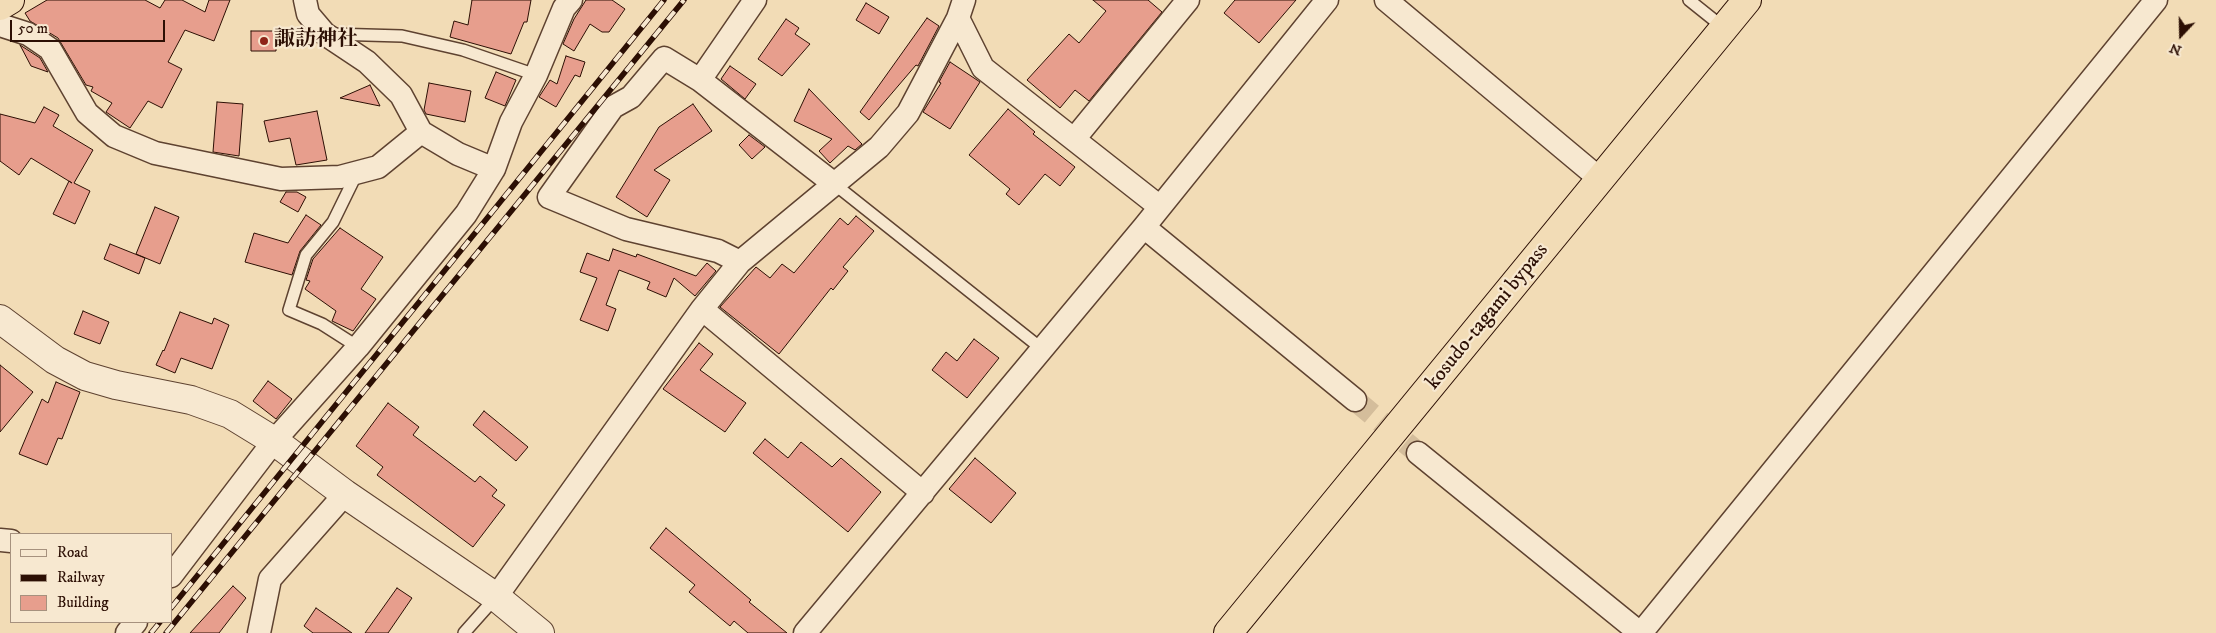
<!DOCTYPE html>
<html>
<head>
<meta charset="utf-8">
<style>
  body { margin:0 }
  #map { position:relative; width:2216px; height:633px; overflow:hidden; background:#f2dcb6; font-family:"IM FELL DW Pica",serif }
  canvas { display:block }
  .legend { position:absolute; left:10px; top:533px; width:162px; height:90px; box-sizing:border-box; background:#f7e8d0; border:1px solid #a6917e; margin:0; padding:6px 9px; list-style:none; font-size:15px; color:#2c0f04 }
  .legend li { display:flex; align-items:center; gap:10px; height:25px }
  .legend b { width:25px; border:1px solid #a6917e }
  .north { position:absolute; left:2156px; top:10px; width:50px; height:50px; -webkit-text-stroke:4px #f7e8d0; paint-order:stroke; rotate:201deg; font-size:14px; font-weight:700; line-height:20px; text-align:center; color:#2c0f04 }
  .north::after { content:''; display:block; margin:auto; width:18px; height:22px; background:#2c0f04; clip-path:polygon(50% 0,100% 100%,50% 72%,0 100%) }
  .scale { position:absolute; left:10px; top:20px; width:155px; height:22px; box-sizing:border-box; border:2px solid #2c0f04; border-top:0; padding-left:6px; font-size:15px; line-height:18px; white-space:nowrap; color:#2c0f04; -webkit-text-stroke:4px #f7e8d0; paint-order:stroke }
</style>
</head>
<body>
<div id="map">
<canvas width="2216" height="633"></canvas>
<ul class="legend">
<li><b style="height:6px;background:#f7e8d0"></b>Road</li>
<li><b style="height:6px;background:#2c0f04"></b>Railway</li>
<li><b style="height:14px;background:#e79e8d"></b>Building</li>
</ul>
<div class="north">N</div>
<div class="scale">50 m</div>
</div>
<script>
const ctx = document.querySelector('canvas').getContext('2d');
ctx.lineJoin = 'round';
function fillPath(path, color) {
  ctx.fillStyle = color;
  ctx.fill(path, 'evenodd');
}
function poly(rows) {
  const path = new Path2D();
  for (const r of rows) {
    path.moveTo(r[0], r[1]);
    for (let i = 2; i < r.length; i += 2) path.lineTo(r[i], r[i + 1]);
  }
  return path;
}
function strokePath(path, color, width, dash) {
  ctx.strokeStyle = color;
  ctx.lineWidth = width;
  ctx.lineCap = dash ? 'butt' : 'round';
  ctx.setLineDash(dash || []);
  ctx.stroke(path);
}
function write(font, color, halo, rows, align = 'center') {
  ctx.font = font + ' "IM FELL DW Pica","Noto Serif JP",serif';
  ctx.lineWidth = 4.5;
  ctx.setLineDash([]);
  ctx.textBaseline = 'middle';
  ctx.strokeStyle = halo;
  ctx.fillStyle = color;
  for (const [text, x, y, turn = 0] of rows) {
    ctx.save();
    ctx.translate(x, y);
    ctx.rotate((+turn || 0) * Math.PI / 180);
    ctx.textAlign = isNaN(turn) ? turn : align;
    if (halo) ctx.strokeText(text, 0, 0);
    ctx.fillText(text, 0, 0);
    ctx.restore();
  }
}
const building = poly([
  [47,0,145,0,160,8,165,0,182,0,205,12,209,0,230,0,214,41,185,30,168,62,182,69,162,108,148,101,130,128,106,112,112,103,91,91,93,87,86,85,58,38,30,21,25,13,47,0],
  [472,0,531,0,527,22,524,22,511,54,450,37,454,21,468,25,472,0],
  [586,0,612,0,625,9,609,32,602,32,590,24,574,51,563,44,574,19,586,0],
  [1093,0,1148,0,1162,12,1089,101,1075,90,1060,108,1027,80,1069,34,1079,43,1106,11,1093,0],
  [1235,0,1296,0,1259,43,1224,13,1235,0],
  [866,3,889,17,879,34,856,20,866,3],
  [927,18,939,26,918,66,916,65,869,120,860,112,927,18],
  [786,19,799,28,795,34,810,44,782,76,758,59,786,19],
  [251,31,276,31,276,51,251,51,251,31],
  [20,45,40,58,48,72,31,66,20,45],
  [566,56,585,62,580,77,575,75,556,107,539,97,550,80,557,84,566,56],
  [950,62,980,82,950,129,923,112,941,83,939,82,950,62],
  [730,66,756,84,745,99,721,79,730,66],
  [496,72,516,80,505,106,485,98,496,72],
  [429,83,471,91,465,122,426,114,424,110,429,83],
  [370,85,380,106,340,98,370,85],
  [809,89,862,144,855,150,848,146,830,163,819,151,832,139,794,121,809,89],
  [217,102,243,104,239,156,213,152,217,102],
  [693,104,712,131,654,170,670,180,647,217,616,197,659,127,693,104],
  [44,107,59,115,53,126,93,150,74,183,90,191,75,224,53,214,69,181,72,183,31,158,19,175,0,161,0,114,35,123,44,107],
  [1008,109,1035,132,1033,134,1075,167,1060,186,1045,174,1019,205,1006,194,1010,189,969,155,1008,109],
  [317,111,327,160,296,165,290,138,269,142,264,121,317,111],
  [749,135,765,147,752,159,739,145,749,135],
  [286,192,297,192,306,197,298,212,280,202,286,192],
  [155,207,179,217,160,264,136,254,155,207],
  [306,215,321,225,300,251,292,275,245,262,254,233,288,243,306,215],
  [856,216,874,231,843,267,848,271,833,290,831,288,779,354,720,307,756,267,770,278,782,264,794,273,840,218,848,225,856,216],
  [340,228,383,257,361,289,376,299,353,331,332,321,336,311,305,289,310,281,306,280,313,259,340,228],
  [110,244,145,258,139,274,104,259,110,244],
  [613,249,636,257,637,254,696,276,707,263,716,271,695,296,674,278,666,297,647,289,650,282,619,270,606,305,616,309,608,331,580,320,597,278,580,272,587,253,609,261,613,249],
  [83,311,109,322,100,344,74,334,83,311],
  [180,312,212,324,214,318,229,325,212,369,181,358,175,373,156,365,163,350,164,351,180,312],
  [974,339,999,358,967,398,932,370,946,352,957,361,974,339],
  [699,343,713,354,700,370,746,403,725,432,663,389,699,343],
  [0,365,33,392,0,432,0,365],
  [268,381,292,399,276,419,253,401,268,381],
  [56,382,80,392,62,439,58,438,47,465,19,454,42,399,48,403,56,382],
  [388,403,419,427,413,435,475,482,480,476,497,490,492,496,505,505,473,547,377,475,383,467,356,446,388,403],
  [484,411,528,447,516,461,473,425,484,411],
  [765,439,788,458,801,442,832,467,841,458,881,492,848,532,753,453,765,439],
  [975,458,1016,493,991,523,949,489,975,458],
  [666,528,751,600,749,602,787,633,748,633,734,621,730,626,689,592,695,585,650,548,666,528],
  [233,586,246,598,219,633,190,633,233,586],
  [397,588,412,598,388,633,365,633,397,588],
  [316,608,352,633,313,633,304,626,316,608]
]);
fillPath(building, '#e79e8d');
strokePath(building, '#2c0f04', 1);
strokePath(poly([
  [1355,400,1418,453]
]), '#d4bd9b', 22, [22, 11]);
const service = poly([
  [1689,0,1724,28],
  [331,34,402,36,463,50,536,75],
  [357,173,333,222,306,255,289,310,322,324,358,347],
  [833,183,1042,349],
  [464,633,496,597]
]);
const minor = poly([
  [755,0,700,80,833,183],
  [1386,0,1600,179],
  [958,18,983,68,1160,207],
  [0,25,28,34,50,49,87,113,114,136,155,153,281,179,340,177,378,167,421,132],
  [700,80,664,58,631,97,613,107,549,197,626,229,718,251,740,262],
  [1075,138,1188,0],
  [494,169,511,122,536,75,564,8,571,0],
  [1144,227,1355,400],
  [702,309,923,493],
  [1418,453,1640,633],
  [0,540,11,541],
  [171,576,274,441,358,347,466,214,494,169,458,154,421,132,401,95,367,62,325,34,308,14,305,0],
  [496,597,702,309,740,262,879,147,908,113,958,18,964,0],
  [127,633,136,622],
  [259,633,270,579,345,494],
  [805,633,1144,227,1327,0],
  [1641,633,2156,0]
]);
const tertiary = poly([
  [0,319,55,360,85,376,116,385,191,400,230,414,274,441,345,494,496,597,540,633]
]);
const trunk = poly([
  [0,6,10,0],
  [1228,633,1747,0]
]);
strokePath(service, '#5e4230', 14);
strokePath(minor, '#5e4230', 25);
strokePath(tertiary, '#5e4230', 30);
strokePath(trunk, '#2c0f04', 30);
strokePath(service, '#f7e8d0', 11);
strokePath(minor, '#f7e8d0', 22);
strokePath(tertiary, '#f7e8d0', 28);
strokePath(trunk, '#f2dcb6', 28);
const rail = poly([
  [171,608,664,0],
  [151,633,160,622],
  [166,633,684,0]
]);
strokePath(rail, '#2c0f04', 5.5);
strokePath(rail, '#f7e8d0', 4, [11]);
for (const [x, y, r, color] of [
  [264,41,5,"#8f2418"]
]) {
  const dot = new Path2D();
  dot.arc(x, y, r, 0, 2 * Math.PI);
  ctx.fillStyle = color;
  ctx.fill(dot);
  strokePath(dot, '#f7e8d0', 2);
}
write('bold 21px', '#2c0f04', '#f7e8d0', [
  ["諏訪神社",274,41]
], 'left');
write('21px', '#2c0f04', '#f7e8d0', [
  ["kosudo-tagami bypass",1488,317,-51]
]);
</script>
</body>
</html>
